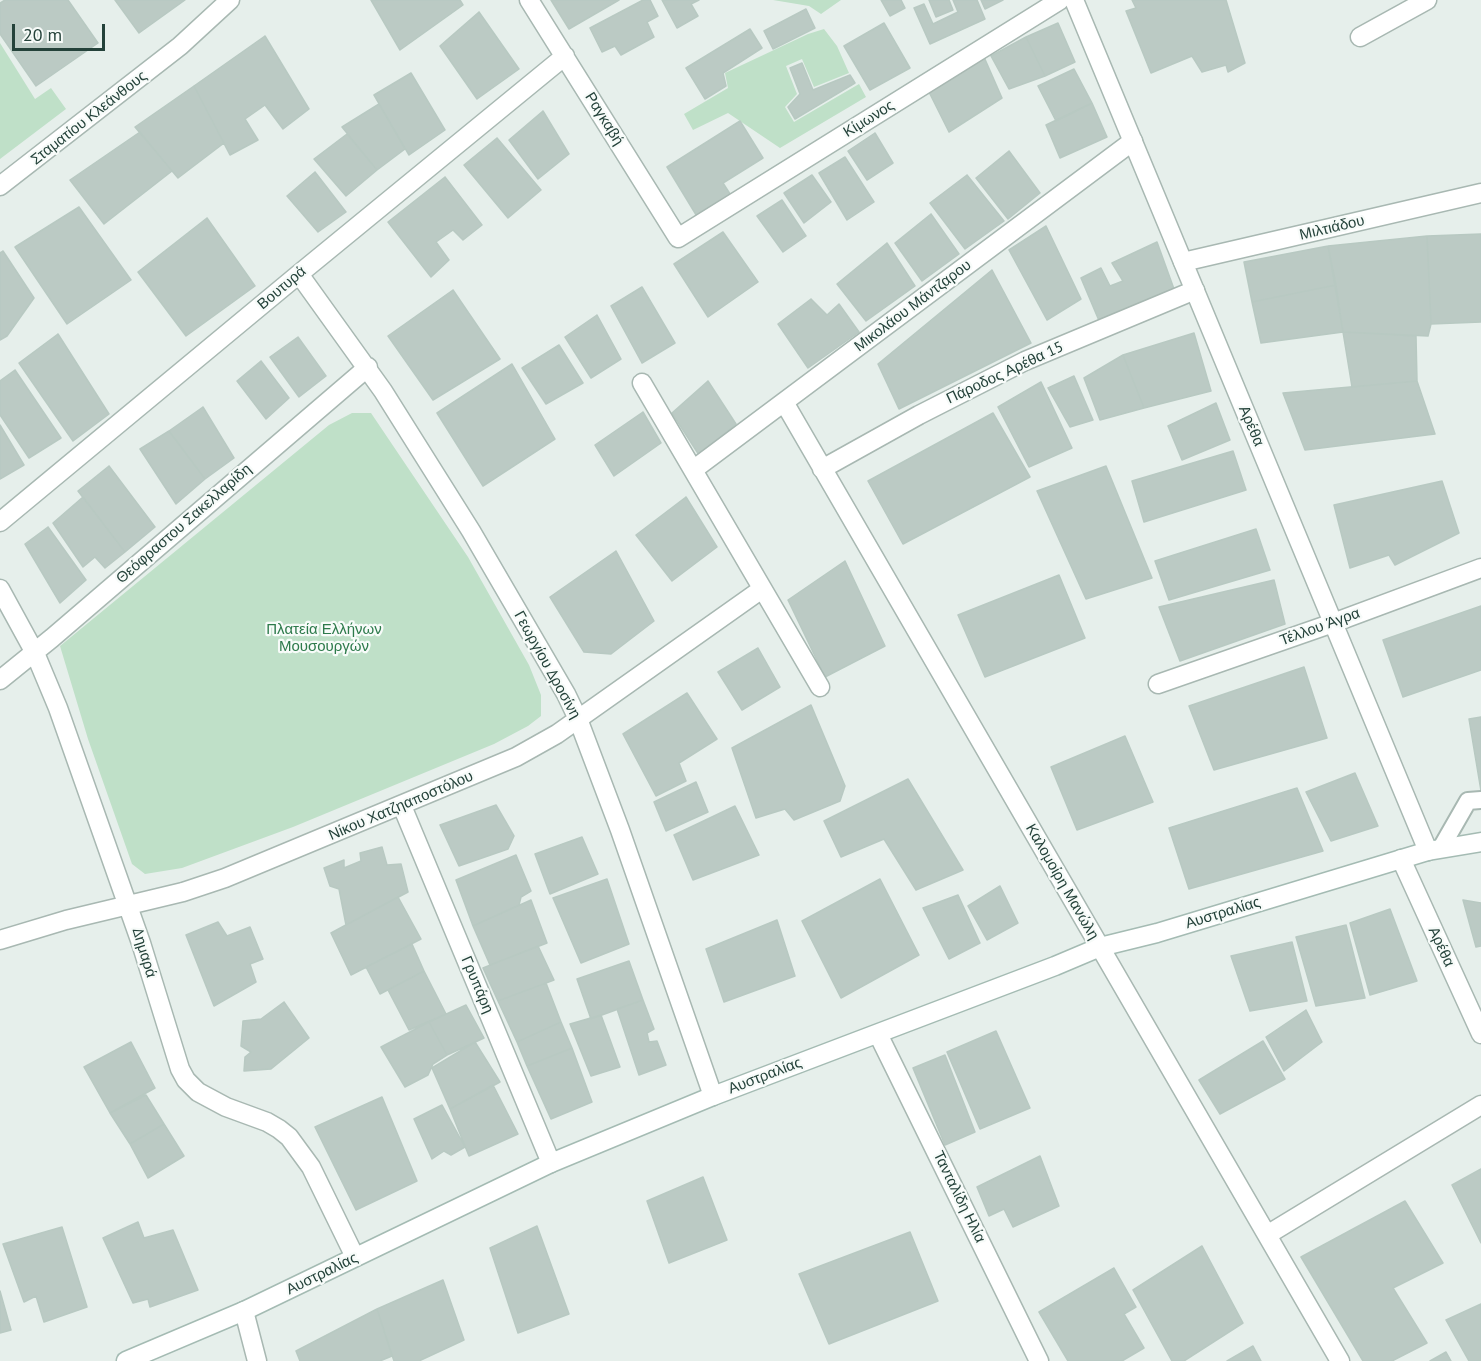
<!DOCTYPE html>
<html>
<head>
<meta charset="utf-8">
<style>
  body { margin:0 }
  #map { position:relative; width:1481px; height:1361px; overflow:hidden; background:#e6efeb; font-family:"PT Sans",sans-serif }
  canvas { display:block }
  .scale { position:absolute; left:12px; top:24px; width:93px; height:27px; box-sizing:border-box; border:3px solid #24423a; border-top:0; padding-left:8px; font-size:18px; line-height:21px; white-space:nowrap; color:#24423a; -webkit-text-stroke:4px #f7fbf9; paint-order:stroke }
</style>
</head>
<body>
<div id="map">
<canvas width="1481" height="1361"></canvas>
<div class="scale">20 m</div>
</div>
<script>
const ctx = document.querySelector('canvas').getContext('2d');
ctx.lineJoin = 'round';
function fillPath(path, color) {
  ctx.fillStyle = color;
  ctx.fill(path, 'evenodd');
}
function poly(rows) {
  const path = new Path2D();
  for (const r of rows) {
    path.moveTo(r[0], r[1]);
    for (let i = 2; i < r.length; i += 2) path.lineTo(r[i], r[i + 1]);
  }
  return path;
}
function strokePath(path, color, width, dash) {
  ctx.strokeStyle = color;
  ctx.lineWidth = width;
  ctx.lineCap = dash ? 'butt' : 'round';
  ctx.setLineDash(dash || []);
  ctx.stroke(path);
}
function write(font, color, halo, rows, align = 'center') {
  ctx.font = font + ' "PT Sans",sans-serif';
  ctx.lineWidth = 4.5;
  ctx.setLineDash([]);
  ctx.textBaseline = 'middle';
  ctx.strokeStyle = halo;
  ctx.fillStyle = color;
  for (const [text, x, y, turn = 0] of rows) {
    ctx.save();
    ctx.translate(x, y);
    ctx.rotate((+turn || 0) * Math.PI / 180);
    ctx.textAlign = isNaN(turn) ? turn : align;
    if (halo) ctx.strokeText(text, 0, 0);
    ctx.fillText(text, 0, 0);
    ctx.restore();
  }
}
fillPath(poly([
  [773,0,841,0,821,14,809,6],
  [824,29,837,46,849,73,814,87,802,59,786,66,797,94,785,107,794,122,859,84,866,97,780,148,728,113,693,130,684,114,728,88,725,73,808,34],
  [0,43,35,99,51,88,66,109,0,159],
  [352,413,371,413,468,557,529,665,541,695,541,716,528,726,494,744,293,827,182,868,145,874,132,864,88,739,60,646,329,425]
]), '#bfe0c8');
const building = poly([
  [5,0,68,0,98,43,36,86,0,34,0,3,5,0],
  [115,0,185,0,139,33,115,0],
  [371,0,460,0,463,5,400,50,371,0],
  [551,0,619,0,569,29,551,0],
  [643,0,650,0,658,16,647,22,654,37,621,55,615,46,602,52,590,28,643,0],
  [662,0,699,0,691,4,698,16,677,28,662,0],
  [881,0,901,0,905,8,890,16,881,0],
  [929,0,949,0,953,10,936,17,929,0],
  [953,0,977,0,985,19,930,44,914,8,924,4,933,24,958,12,953,0],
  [981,0,1003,0,985,9,981,0],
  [1132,0,1226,0,1245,63,1228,72,1226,65,1202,72,1192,56,1151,73,1126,11,1136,8,1132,0],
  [806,9,815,28,773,49,764,31,806,9],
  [479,12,519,69,477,99,440,46,479,12],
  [884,23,910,68,870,90,844,46,884,23],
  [1058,23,1075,62,1045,76,1026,37,1058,23],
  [750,29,762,48,723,73,726,86,705,99,686,68,750,29],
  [265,36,309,109,283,129,265,105,245,119,258,140,230,155,194,86,265,36],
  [1026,37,1045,76,1009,89,991,56,1026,37],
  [984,57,1002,98,949,132,929,92,984,57],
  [802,63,813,90,850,75,855,83,795,119,788,107,800,94,790,68,802,63],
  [1074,69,1092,103,1056,121,1038,86,1074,69],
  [411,73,445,130,409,155,374,95,411,73],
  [194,86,224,143,178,178,135,127,194,86],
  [1092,103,1107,137,1060,158,1046,125,1092,103],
  [379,104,405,149,377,170,342,127,379,104],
  [543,111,569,154,538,179,509,140,543,111],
  [740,121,763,158,723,183,732,197,698,218,667,167,740,121],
  [140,132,172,171,104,224,70,180,140,132],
  [875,133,893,163,867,180,848,151,875,133],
  [347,134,377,170,346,196,314,159,347,134],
  [497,138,541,190,508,218,464,165,497,138],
  [1009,151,1040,193,1008,219,976,178,1009,151],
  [845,157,874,202,847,220,819,173,845,157],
  [315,172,346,212,318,232,287,196,315,172],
  [812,175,831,202,804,223,784,193,812,175],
  [967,175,1004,221,965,249,930,203,967,175],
  [445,177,482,225,463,240,453,230,436,242,449,260,431,277,388,222,445,177],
  [782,200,806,236,783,252,757,216,782,200],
  [79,207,131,280,67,324,15,247,79,207],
  [931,214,959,254,922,281,895,243,931,214],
  [207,218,255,286,186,336,138,272,207,218],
  [1046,226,1081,299,1047,320,1009,250,1046,226],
  [723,232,758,282,708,317,674,264,723,232],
  [1481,234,1481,322,1431,324,1427,236,1481,234],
  [1427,236,1431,324,1428,336,1343,332,1328,246,1427,236],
  [1157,242,1174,289,1100,323,1081,278,1101,268,1110,286,1123,281,1112,263,1157,242],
  [887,243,915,286,866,321,837,284,887,243],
  [1328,246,1336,285,1252,302,1244,262,1328,246],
  [3,251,34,298,7,336,0,340,0,253,3,251],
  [992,270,1031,343,899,409,878,364,992,270],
  [1336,285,1343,332,1261,343,1252,302,1336,285],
  [642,287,675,343,642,363,611,306,642,287],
  [453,290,500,359,433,400,388,336,453,290],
  [811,299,827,315,839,304,859,332,808,368,778,324,811,299],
  [597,315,621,359,591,378,565,337,597,315],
  [1343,332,1416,336,1417,381,1352,387,1343,332],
  [1194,333,1211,391,1144,408,1123,355,1194,333],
  [58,334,109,414,73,441,19,363,58,334],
  [298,337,326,376,299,397,270,357,298,337],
  [559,345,583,383,546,404,522,368,559,345],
  [1123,355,1144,408,1100,420,1084,378,1123,355],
  [261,361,289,398,266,419,237,381,261,361],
  [512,364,555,439,483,486,437,413,512,364],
  [15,370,61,438,29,458,0,415,0,381,15,370],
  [1074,376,1093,420,1070,427,1048,388,1074,376],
  [708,381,736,424,699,455,672,413,708,381],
  [1417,381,1435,434,1305,450,1283,393,1417,381],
  [1041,382,1072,448,1029,467,998,407,1041,382],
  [1216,403,1230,440,1182,460,1168,426,1216,403],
  [203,407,234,458,205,479,169,431,203,407],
  [643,412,661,443,614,476,595,445,643,412],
  [993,413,1030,477,903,544,868,481,993,413],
  [0,425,24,465,0,479,0,425],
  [169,431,205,479,176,504,140,449,169,431],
  [1233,451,1246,490,1144,522,1132,481,1233,451],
  [109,466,155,527,125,552,78,491,109,466],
  [1106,466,1152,578,1086,599,1037,491,1106,466],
  [1442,481,1459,533,1395,565,1389,555,1350,568,1334,505,1442,481],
  [83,497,125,552,105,568,95,557,83,567,53,523,83,497],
  [686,497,717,547,672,581,636,535,686,497],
  [48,527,86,580,60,603,25,544,48,527],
  [1256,529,1270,570,1169,600,1155,561,1256,529],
  [616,551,654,621,611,654,584,652,550,597,616,551],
  [845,561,885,646,825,677,788,600,845,561],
  [1059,575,1085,638,985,677,958,615,1059,575],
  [1274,580,1285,624,1180,661,1159,607,1274,580],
  [1481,606,1481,670,1403,697,1383,640,1481,606],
  [758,648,780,687,742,710,718,672,758,648],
  [1304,667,1327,738,1214,770,1189,706,1304,667],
  [687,693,717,739,679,763,686,781,656,796,623,734,687,693],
  [811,705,845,786,840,801,794,820,785,809,756,818,732,748,811,705],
  [1481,717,1481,791,1469,719,1481,717],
  [1125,736,1153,802,1077,830,1051,767,1125,736],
  [1355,773,1378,826,1331,841,1306,792,1355,773],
  [908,779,963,870,916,890,884,839,841,857,824,821,908,779],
  [696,782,708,812,666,831,654,802,696,782],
  [1297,788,1323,851,1189,889,1169,828,1297,788],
  [496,805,514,836,508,849,459,866,440,825,496,805],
  [735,806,759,855,693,880,674,835,735,806],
  [582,837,598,874,550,894,535,854,582,837],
  [382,847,387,865,401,864,408,892,346,925,339,889,330,886,324,868,344,860,344,868,361,861,360,853,382,847],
  [516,855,531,891,521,897,519,905,473,926,456,880,516,855],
  [607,879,629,944,581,963,553,898,607,879],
  [880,879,919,955,841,998,802,921,880,879],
  [1000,886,1018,923,987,940,968,906,1000,886],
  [958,895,980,943,949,959,923,908,958,895],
  [398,897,421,939,351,975,331,933,398,897],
  [531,900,547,943,490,965,473,926,531,900],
  [1463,900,1481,903,1481,946,1476,947,1463,900],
  [1390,909,1417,981,1370,995,1350,923,1390,909],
  [777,920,795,976,724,1002,706,949,777,920],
  [218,922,227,936,250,927,263,959,250,964,256,982,214,1006,186,935,218,922],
  [1346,925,1365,998,1316,1006,1296,937,1346,925],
  [1292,942,1307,1001,1250,1011,1231,956,1292,942],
  [412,944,424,971,380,994,366,967,412,944],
  [538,946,554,980,498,1001,483,968,538,946],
  [629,961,643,1000,591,1019,577,979,629,961],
  [424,971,446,1014,409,1030,388,990,424,971],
  [546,983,561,1022,517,1042,498,1001,546,983],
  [643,1000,654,1029,647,1033,649,1042,657,1041,666,1065,639,1075,617,1009,643,1000],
  [284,1002,309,1038,271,1069,244,1071,245,1057,251,1052,241,1046,243,1021,261,1019,284,1002],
  [466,1005,484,1038,447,1055,429,1022,466,1005],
  [1306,1010,1322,1042,1284,1071,1266,1037,1306,1010],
  [601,1015,620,1067,591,1076,570,1024,601,1015],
  [429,1022,447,1055,433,1064,428,1075,405,1087,381,1047,429,1022],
  [561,1022,572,1048,527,1066,517,1042,561,1022],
  [996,1031,1030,1108,980,1129,947,1052,996,1031],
  [1263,1041,1285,1079,1220,1114,1199,1080,1263,1041],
  [131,1042,155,1088,110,1113,84,1067,131,1042],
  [475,1042,500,1082,450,1109,432,1068,475,1042],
  [572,1048,592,1102,551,1119,527,1066,572,1048],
  [945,1055,975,1132,945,1145,913,1068,945,1055],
  [493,1085,518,1134,469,1156,450,1109,493,1085],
  [146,1095,164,1124,130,1144,110,1113,146,1095],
  [382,1097,417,1181,356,1210,315,1127,382,1097],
  [442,1105,465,1147,451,1155,444,1151,432,1159,414,1119,442,1105],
  [164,1124,184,1156,148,1178,130,1144,164,1124],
  [1040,1156,1059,1206,1013,1227,1004,1209,989,1216,977,1187,1040,1156],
  [1481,1169,1481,1243,1452,1185,1481,1169],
  [703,1177,727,1240,669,1263,647,1201,703,1177],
  [1405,1201,1443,1263,1393,1288,1427,1343,1392,1361,1363,1361,1301,1257,1405,1201],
  [138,1222,144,1238,173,1230,198,1290,150,1307,148,1299,133,1303,103,1238,138,1222],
  [537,1226,569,1314,518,1333,490,1248,537,1226],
  [62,1227,87,1307,44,1322,36,1296,24,1302,3,1244,62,1227],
  [910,1232,938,1301,829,1344,799,1274,910,1232],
  [1202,1246,1243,1323,1184,1361,1172,1361,1133,1290,1202,1246],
  [1114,1268,1136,1307,1124,1314,1144,1348,1122,1361,1068,1361,1039,1312,1114,1268],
  [443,1280,464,1340,419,1361,394,1361,377,1309,443,1280],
  [0,1291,11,1330,0,1333,0,1291],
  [1481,1304,1481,1361,1469,1361,1446,1320,1481,1304],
  [377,1309,392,1356,380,1361,300,1361,296,1351,377,1309],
  [1253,1346,1261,1361,1227,1361,1253,1346],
  [1446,1352,1451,1361,1430,1361,1446,1352]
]);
fillPath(building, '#bbcac4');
strokePath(building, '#b8c9c2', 1.5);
const service = poly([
  [1441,848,1468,801,1481,800]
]);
const minor = poly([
  [529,0,678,238,1060,0],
  [1360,37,1427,0],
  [0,186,180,46,230,0],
  [1183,262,1481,193],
  [299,274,383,391,471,531,566,694,578,719,620,830,713,1096],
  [642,383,820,687],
  [784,402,1340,1361],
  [822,469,919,415,1025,361,1195,290],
  [693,470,1133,141],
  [0,522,299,274,565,56],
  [0,589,35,653,58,708,141,943,180,1069,186,1080,198,1092,226,1107,267,1122,279,1129,289,1137,311,1167,355,1257],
  [0,680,52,638,368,367],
  [1158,684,1333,623,1481,568],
  [402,806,551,1163],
  [1401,859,1481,1034],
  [0,940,66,920,183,892,225,878,516,757,557,734,762,589],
  [878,1034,1039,1361],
  [1267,1235,1481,1105],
  [244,1311,257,1361]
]);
const tertiary = poly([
  [1074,0,1428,851]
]);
const secondary = poly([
  [126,1361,244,1311,551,1163,713,1096,1055,966,1100,947,1157,933,1428,851,1481,842]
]);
strokePath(service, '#a8b8b2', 20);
strokePath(minor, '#a8b8b2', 21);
strokePath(tertiary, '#a8b8b2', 21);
strokePath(secondary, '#a4bbb3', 21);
strokePath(service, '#fff', 16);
strokePath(minor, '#fff', 18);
strokePath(tertiary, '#fff', 18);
strokePath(secondary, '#fff', 18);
write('15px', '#24423a', '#f7fbf9', [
  ["Σταματίου Κλεάνθους",89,118,-38],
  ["Ραγκαβή",604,119,58],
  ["Κίμωνος",869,119,-32],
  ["Μιλτιάδου",1332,228,-13],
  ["Βουτυρά",282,288,-40],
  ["Μικολάου Μάντζαρου",913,306,-37],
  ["Πάροδος Αρέθα 15",1005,373,-25],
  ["Αρέθα",1251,426,67],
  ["Θεόφραστου Σακελλαρίδη",184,524,-41],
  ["Τέλλου Άγρα",1320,627,-20],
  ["Γεωργίου Δροσίνη",547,665,61],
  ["Νίκου Χατζηαποστόλου",401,806,-23],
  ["Καλομοίρη Μανώλη",1062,882,60],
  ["Αυστραλίας",1223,913,-17],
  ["Αρέθα",1441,947,65],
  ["Δημαρά",144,953,73],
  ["Γρυπάρη",477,985,67],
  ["Αυστραλίας",765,1076,-21],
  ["Τανταλίδη Ηλία",959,1197,64],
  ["Αυστραλίας",322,1274,-26]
]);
write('15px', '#2d7a4b', '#f7fbf9', [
  ["Πλατεία Ελλήνων",324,630],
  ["Μουσουργών",324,647]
]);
</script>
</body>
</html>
